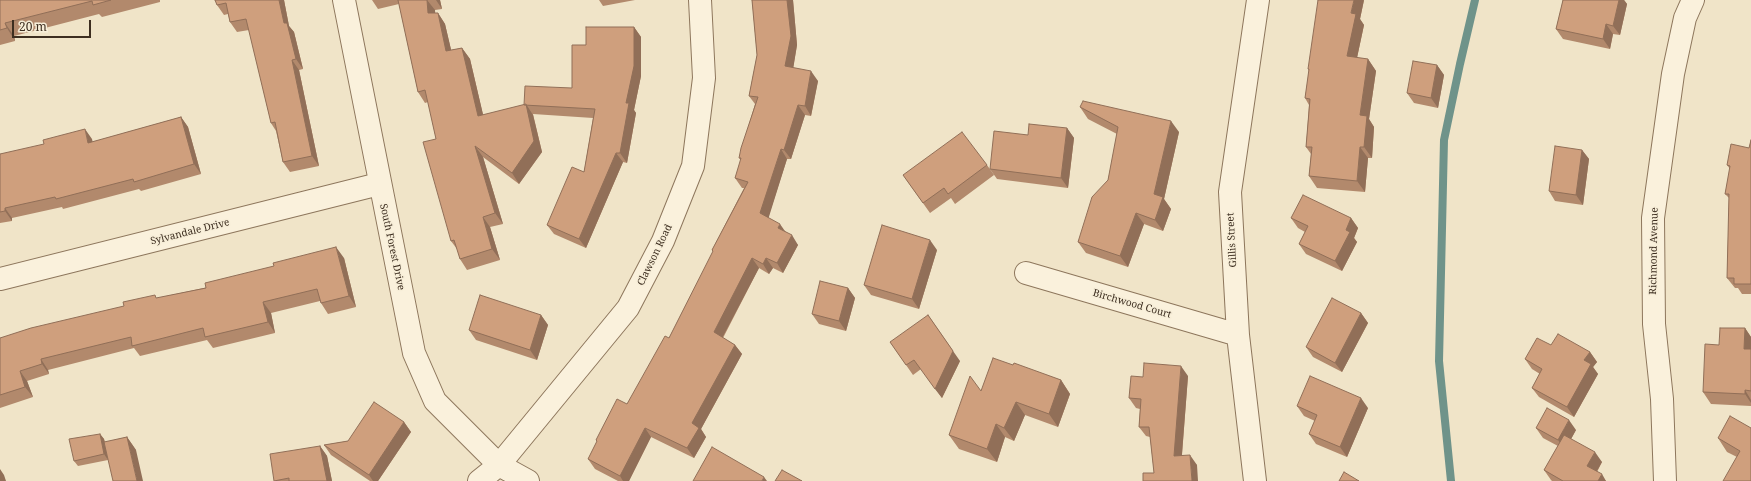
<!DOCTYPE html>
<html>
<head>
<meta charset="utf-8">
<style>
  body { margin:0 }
  #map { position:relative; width:1751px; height:481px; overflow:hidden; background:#f0e4c8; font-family:"Noto Serif",serif }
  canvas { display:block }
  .scale { position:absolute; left:12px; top:20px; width:79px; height:18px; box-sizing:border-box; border:2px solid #3d2e20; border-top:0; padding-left:5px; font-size:12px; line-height:14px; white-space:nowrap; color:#3d2e20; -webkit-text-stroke:3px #f7eed8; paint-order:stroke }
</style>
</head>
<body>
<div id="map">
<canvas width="1751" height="481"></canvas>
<div class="scale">20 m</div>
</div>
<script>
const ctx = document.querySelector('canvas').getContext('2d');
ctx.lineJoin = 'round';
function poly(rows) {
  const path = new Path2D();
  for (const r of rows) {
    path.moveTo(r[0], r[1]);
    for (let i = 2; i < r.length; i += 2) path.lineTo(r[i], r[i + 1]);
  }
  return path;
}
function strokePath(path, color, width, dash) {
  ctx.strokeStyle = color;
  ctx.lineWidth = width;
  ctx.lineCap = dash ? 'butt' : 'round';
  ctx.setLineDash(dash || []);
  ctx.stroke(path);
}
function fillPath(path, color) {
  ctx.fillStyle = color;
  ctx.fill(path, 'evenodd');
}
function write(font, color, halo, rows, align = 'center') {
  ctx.font = font + ' "Noto Serif",serif';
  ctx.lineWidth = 3;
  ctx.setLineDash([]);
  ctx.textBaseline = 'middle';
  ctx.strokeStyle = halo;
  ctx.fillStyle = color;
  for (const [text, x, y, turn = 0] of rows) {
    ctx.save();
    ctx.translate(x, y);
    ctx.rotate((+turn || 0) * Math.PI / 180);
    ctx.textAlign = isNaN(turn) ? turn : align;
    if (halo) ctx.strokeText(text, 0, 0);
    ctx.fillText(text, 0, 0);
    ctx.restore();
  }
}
strokePath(poly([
  [1451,481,1439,361,1444,140,1460,64,1475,0]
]), '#6f938a', 8);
const minor = poly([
  [344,0,414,353,435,401,499,465,528,481],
  [1026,273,1238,335],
  [0,279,379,184],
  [479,481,499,465,628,308,663,241,693,166,704,78,700,0],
  [1255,481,1238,335,1230,192,1258,0],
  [1665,481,1662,399,1654,324,1653,218,1673,74,1685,18,1693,0]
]);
strokePath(minor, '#8d765c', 24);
strokePath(minor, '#faf1dc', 22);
fillPath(poly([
  [0,0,160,0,160,2,102,17,99,14,14,36,15,41,0,45],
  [215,0,284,0,289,26,294,32,303,69,299,70,319,166,290,172,283,162,276,131,271,123,249,30,237,32,230,22,228,14,224,15,217,5],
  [372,0,440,0,442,9,435,10,435,13,438,13,445,24,451,50,462,48,470,59,483,115,524,105,572,88,586,45,634,27,641,37,641,76,634,110,636,113,627,163,623,162,586,248,554,234,547,225,584,172,593,118,533,114,542,152,519,184,483,157,503,224,490,227,500,260,467,270,460,259,457,249,451,241,436,139,428,102,425,103,418,92,399,4,378,9],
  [599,0,635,0,603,6],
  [752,0,793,0,797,45,793,68,818,81,811,116,805,115,791,159,787,159,768,218,786,232,798,245,783,273,773,268,769,274,759,268,723,338,735,345,742,354,701,429,706,437,694,458,651,437,629,481,618,481,595,469,588,459,597,442,596,440,627,404,669,338,713,252,712,250,744,188,742,188,735,178,741,160,739,158,755,104,749,96,757,55],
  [1364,0,1360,19,1364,25,1357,58,1368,59,1376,71,1369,119,1374,127,1372,158,1368,158,1365,192,1317,188,1309,176,1311,154,1306,147,1309,105,1305,98,1309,71,1308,69],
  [1563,0,1624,0,1627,4,1620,35,1613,34,1610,49,1563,39,1556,29],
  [1437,65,1444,75,1438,108,1414,103,1407,93],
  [1080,107,1179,132,1164,199,1171,209,1163,231,1144,224,1128,267,1086,253,1078,242,1108,180,1117,134,1088,119],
  [181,117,188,127,201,174,141,191,139,189,63,209,62,207,12,218,12,221,0,223,0,154,92,139,92,142],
  [1067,128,1074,138,1068,188,997,179,990,169,1028,135],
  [1751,140,1751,294,1742,294,1738,288,1735,288,1727,278,1729,198,1725,194,1730,169,1727,165,1749,148],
  [1582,150,1589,159,1583,205,1555,201,1549,191],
  [987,165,994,175,955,204,951,198,930,213,903,175],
  [1291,218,1351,218,1358,228,1354,238,1357,242,1342,271,1306,254,1299,244,1305,232,1298,228],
  [937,250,919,309,871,295,864,285],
  [344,258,356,307,328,314,321,303,320,301,271,313,275,333,213,348,207,340,140,356,134,348,48,370,49,374,27,381,33,397,0,408,0,338,157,298],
  [848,288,855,298,846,331,819,324,812,314],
  [1361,313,1368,323,1342,372,1313,357,1306,347],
  [541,315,548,325,537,360,476,340,469,330],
  [1745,328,1751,337,1751,406,1711,404,1703,392,1719,345],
  [890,342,960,361,942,398,921,369,913,375],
  [1551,345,1590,352,1597,362,1593,367,1598,374,1574,417,1539,397,1532,388,1540,374,1532,369,1525,359],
  [1013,365,1061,380,1070,394,1058,427,1025,415,1014,441,1005,437,997,462,959,449,949,435,981,391],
  [1188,376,1182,455,1197,465,1154,473,1150,437,1146,436,1139,427,1140,409,1136,408,1129,398,1143,377],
  [1297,406,1368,408,1347,457,1316,444,1309,434,1315,421,1304,416],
  [404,422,411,432,378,481,370,481,331,455,324,445,348,441],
  [1536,428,1576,430,1571,439,1602,462,1597,472,1606,481,1552,481,1551,480,1544,470,1558,446,1543,438],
  [1751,428,1751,481,1737,457,1727,452,1718,438],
  [100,434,104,439,105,442,127,437,136,450,105,444,108,460,78,466,74,461],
  [320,446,327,456,332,481,274,481]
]), '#b2896c');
fillPath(poly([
  [279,0,284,0,289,26,294,32,303,69,296,59,284,23],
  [427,0,435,10,436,24,428,13],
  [436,0,440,0,442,9],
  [787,0,793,0,797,45,792,76,785,66],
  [1354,0,1364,0,1360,19,1364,25,1355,67,1347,56,1351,13],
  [1619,0,1624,0,1627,4,1620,35,1613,26],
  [438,13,445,24,454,62,446,51],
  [5,23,14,36,15,41,7,28],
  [1606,24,1613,34,1610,49,1603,39],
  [634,27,641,37,641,76,634,110,636,113,627,163,620,153],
  [462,48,470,59,486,127,478,116],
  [1368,59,1376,71,1369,119,1374,127,1372,158,1364,147,1360,115],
  [292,60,299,70,319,166,312,156],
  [1437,65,1444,75,1438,108,1431,98],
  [811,71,818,81,811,116,805,106],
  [526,104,533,115,542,152,519,184,512,173],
  [798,105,805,115,791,159,784,150],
  [181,117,188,127,201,174,194,164],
  [1171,121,1179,132,1164,199,1171,209,1163,231,1155,220,1154,194],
  [1067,128,1074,138,1068,188,1061,178],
  [85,129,92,139,95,153,88,143],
  [475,146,483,157,503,224,495,213],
  [1360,147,1368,158,1365,192,1357,181],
  [781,149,787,159,767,223,760,213],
  [1582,150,1589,159,1583,205,1576,195],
  [616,153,623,162,586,248,579,239],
  [5,208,12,218,12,221,5,211],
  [1136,213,1144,224,1128,267,1120,256],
  [483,217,490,227,500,260,492,249],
  [1351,218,1358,228,1354,238,1357,242,1342,271,1335,261,1346,230],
  [780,224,787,234,778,228],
  [792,235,798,245,783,273,777,263],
  [930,240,937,250,919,309,912,299],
  [336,247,344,258,356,307,349,296],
  [752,258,759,268,720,342,714,332],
  [766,258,773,268,769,274,763,264],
  [848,288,855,298,846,331,839,321],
  [263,302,271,313,275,333,268,322],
  [1361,313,1368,323,1342,372,1335,363],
  [541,315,548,325,537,360,530,350],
  [928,315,960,361,942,398,935,389],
  [1745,328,1751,337,1751,359,1744,349],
  [735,345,742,354,701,429,706,437,694,458,687,448,692,423],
  [1590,352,1597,362,1593,367,1598,374,1574,417,1567,407,1584,360],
  [41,359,48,370,49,374,42,364],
  [1181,366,1188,376,1181,466,1174,456],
  [20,371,27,381,33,397,25,387],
  [1061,380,1070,394,1058,427,1049,414],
  [1745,390,1751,400,1751,403,1745,394],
  [1361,398,1368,408,1347,457,1340,447],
  [1016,402,1025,415,1014,441,1004,428],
  [1569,420,1576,430,1565,450,1558,440],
  [404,422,411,432,378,481,373,481,369,475],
  [996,424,1005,437,997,462,987,449],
  [645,428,651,437,629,481,623,481,620,476],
  [100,434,104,439,108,460,104,454],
  [127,437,136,450,143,481,137,481],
  [320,446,327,456,332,481,327,481],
  [1595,452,1602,462,1594,476,1587,466],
  [1190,455,1197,465,1198,481,1192,481],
  [0,469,4,475,6,481,0,481],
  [1602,474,1606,481,1598,481],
  [764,477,767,481,762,481]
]), '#916f58');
const building = poly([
  [0,0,111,0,93,5,92,1,5,23,7,28,0,30,0,0],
  [215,0,279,0,284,23,287,23,296,59,292,60,312,156,283,162,275,122,271,123,246,19,230,22,226,3,217,5,215,0],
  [398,0,427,0,428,13,438,13,446,51,462,48,478,116,526,104,534,141,512,173,475,146,495,213,483,217,492,249,460,259,454,240,451,241,423,142,436,139,425,90,418,92,398,0],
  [752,0,787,0,791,36,785,66,811,71,805,106,798,105,784,150,781,149,760,213,780,224,778,228,792,235,777,263,766,258,763,264,752,258,714,332,735,345,692,423,699,428,687,448,645,428,620,476,588,459,597,441,596,440,617,399,627,404,665,336,669,338,713,251,712,250,748,182,735,178,741,158,739,158,741,148,758,97,749,96,757,55,752,0],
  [1318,0,1354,0,1351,13,1356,14,1347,56,1368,59,1360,115,1367,116,1364,147,1360,147,1357,181,1309,176,1312,147,1306,147,1310,99,1305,98,1309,69,1308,69,1318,0],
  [1563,0,1619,0,1613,26,1606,24,1603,39,1556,29,1563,0],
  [586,27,634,27,634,66,626,103,629,103,620,153,616,153,579,239,547,225,572,167,584,172,595,109,524,105,525,86,572,88,572,45,586,45,586,27],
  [1413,61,1437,65,1431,98,1407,93,1413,61],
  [1083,101,1171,121,1154,194,1163,197,1155,220,1136,213,1120,256,1078,242,1092,197,1108,180,1118,127,1080,107,1083,101],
  [181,117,194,164,134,182,133,179,56,199,55,197,5,208,5,211,0,212,0,154,44,144,43,140,85,129,88,143,181,117],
  [1029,124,1067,128,1061,178,990,169,994,131,1028,135,1029,124],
  [962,132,987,165,948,194,944,188,923,203,903,175,962,132],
  [1751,140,1751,284,1734,284,1734,278,1727,278,1729,194,1725,194,1730,166,1727,165,1731,144,1749,148,1751,140],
  [1555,146,1582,150,1576,195,1549,191,1555,146],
  [1303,195,1351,218,1346,230,1350,232,1335,261,1299,244,1308,226,1291,218,1303,195],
  [882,225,930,240,912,299,864,285,882,225],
  [336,247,349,296,321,303,317,289,263,302,268,322,205,337,203,328,132,346,131,337,41,359,42,364,20,371,25,387,0,395,0,338,31,328,124,306,123,302,155,295,156,298,206,288,205,283,274,266,273,263,336,247],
  [820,281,848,288,839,321,812,314,820,281],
  [480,295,541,315,530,350,469,330,480,295],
  [1332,298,1361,313,1335,363,1306,347,1332,298],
  [928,315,953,351,935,389,914,360,906,365,890,342,928,315],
  [1720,328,1745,328,1744,349,1751,349,1751,391,1745,390,1745,394,1703,392,1705,344,1719,345,1720,328],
  [1558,334,1590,352,1584,360,1591,364,1567,407,1532,388,1542,369,1525,359,1537,338,1551,345,1558,334],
  [993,358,1013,365,1014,363,1061,380,1049,414,1016,402,1004,428,996,424,987,449,949,435,970,376,981,391,993,358],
  [1144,363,1181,366,1174,456,1190,455,1192,481,1143,481,1143,473,1154,473,1149,427,1139,427,1141,399,1129,398,1131,376,1143,377,1144,363],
  [1310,376,1361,398,1340,447,1309,434,1317,415,1297,406,1310,376],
  [374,402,404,422,369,475,324,445,348,441,374,402],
  [1547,408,1569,420,1558,440,1536,428,1547,408],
  [1730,416,1751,428,1751,481,1723,481,1740,451,1718,438,1730,416],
  [100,434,104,454,74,461,69,439,100,434],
  [1564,435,1595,452,1587,466,1602,474,1598,481,1563,481,1544,470,1564,435],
  [127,437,137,481,113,481,104,442,127,437],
  [320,446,327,481,289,481,289,478,274,481,270,454,320,446],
  [712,447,764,477,762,481,693,481,712,447],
  [782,470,802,481,775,481,782,470],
  [1344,472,1359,481,1339,481,1344,472]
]);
fillPath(building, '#cf9f7d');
strokePath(building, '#916f58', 1);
write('10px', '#3d2e20', '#f7eed8', [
  ["Sylvandale Drive",190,232,-14],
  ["Gillis Street",1232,240,-93],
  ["South Forest Drive",392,247,78],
  ["Richmond Avenue",1654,251,-89],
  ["Clawson Road",655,255,-64],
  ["Birchwood Court",1132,304,16]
]);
</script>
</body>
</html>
